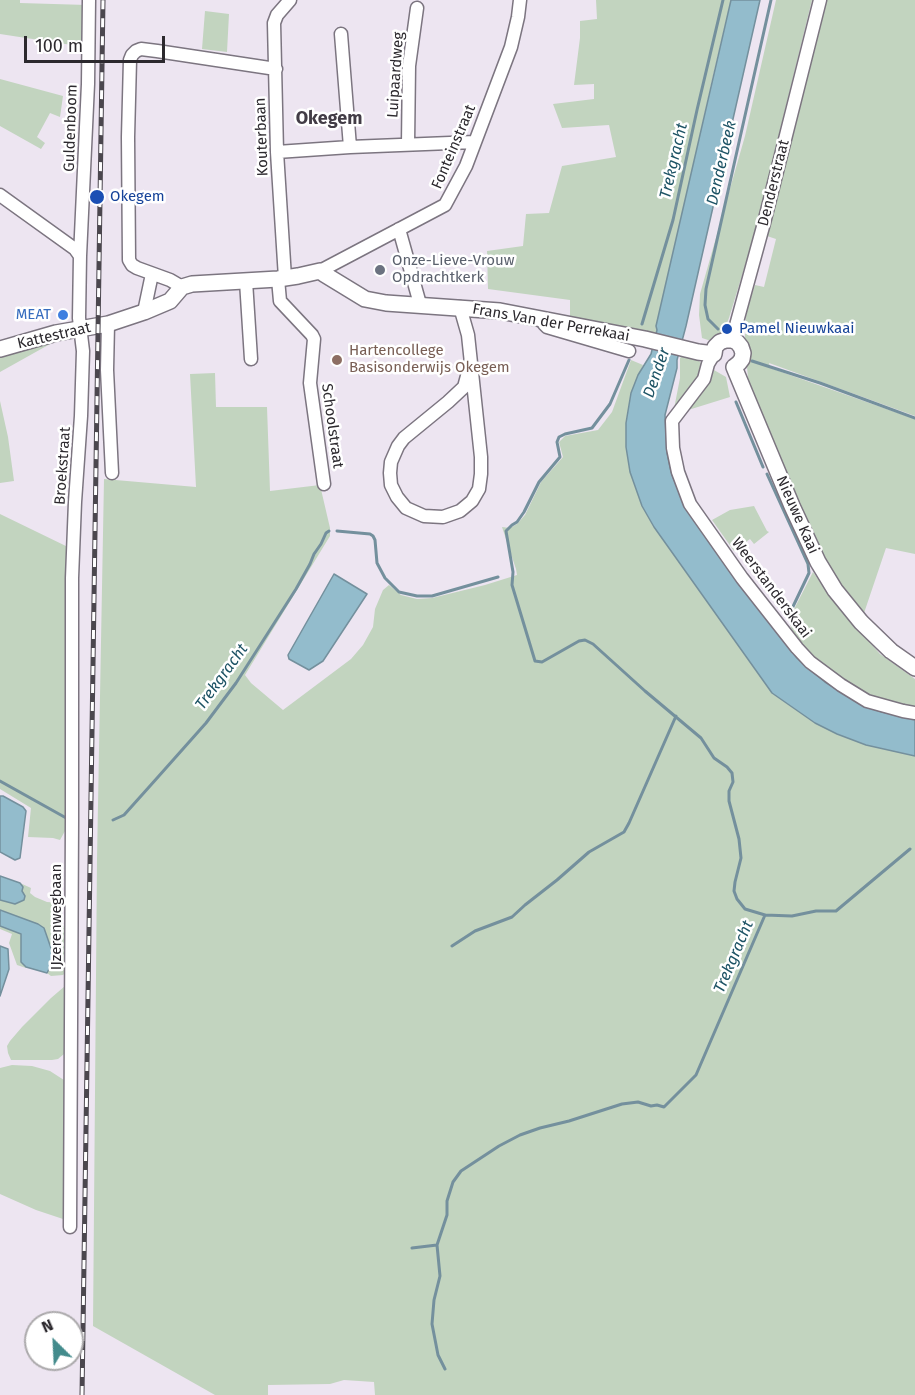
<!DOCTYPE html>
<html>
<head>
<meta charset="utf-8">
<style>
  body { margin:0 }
  #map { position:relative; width:915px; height:1395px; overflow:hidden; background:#ede5f1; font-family:"Fira Sans",sans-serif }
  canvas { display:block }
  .north { position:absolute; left:24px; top:1311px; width:60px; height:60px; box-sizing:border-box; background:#fff; border:2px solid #aba9ab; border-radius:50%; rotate:336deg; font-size:16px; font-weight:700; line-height:24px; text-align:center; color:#2c292e }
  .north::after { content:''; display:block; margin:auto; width:21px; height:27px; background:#438b8c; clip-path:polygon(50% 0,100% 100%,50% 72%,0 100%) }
  .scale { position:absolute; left:24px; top:36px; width:141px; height:27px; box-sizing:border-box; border:3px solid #2c292e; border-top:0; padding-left:8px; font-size:18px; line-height:21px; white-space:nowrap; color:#2c292e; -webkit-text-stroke:4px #fff; paint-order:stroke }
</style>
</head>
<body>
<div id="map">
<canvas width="915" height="1395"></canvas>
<div class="north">N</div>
<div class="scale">100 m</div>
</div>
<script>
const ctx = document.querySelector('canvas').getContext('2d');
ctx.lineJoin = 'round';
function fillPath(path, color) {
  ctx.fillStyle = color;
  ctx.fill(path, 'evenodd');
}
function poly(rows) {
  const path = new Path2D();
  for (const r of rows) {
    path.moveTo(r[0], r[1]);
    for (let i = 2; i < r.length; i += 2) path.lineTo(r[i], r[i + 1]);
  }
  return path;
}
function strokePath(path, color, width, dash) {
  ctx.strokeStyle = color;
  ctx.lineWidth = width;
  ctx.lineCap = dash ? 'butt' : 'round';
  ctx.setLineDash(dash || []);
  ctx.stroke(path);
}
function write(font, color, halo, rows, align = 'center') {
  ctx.font = font + ' "Fira Sans",sans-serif';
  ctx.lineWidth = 5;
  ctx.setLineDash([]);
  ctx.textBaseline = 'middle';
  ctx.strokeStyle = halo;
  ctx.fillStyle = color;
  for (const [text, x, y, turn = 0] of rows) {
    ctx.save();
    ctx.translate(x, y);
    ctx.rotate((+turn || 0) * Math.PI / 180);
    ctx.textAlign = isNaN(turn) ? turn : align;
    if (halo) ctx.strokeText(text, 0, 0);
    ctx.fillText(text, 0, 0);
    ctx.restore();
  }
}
fillPath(poly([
  [0,0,20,0,20,3,87,5,85,47,0,34],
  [596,0,731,0,712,80,656,334,570,316,570,300,488,289,487,251,523,246,526,214,549,213,562,166,616,157,609,125,562,128,553,104,594,99,594,84,574,85,580,38,580,21,597,19],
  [776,0,812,0,754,236,729,318,724,330,718,337,711,341,702,338,699,315,700,294,745,136],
  [827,0,915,0,915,416,769,363,770,368,915,419,915,554,886,548,863,616,828,569,809,528,753,397,748,378,745,344,745,334,749,333,749,325,745,324,747,309,755,285,764,287,776,239,767,236,775,207,787,150],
  [205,11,229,14,227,52,202,49],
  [0,79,63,96,60,117,50,113,37,137,45,143,41,149,0,126],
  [59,339,0,372,0,355],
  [682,356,697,359,702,364,703,370,678,404,673,414,680,378,680,358],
  [631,360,643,365,631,393,626,423,642,506,654,527,772,693,815,723,837,734,866,745,915,756,915,1395,375,1395,374,1382,344,1380,330,1384,268,1385,268,1395,215,1395,93,1326,97,859,104,479,196,487,190,374,215,373,216,407,267,407,270,491,320,485,330,528,330,536,245,675,251,683,283,710,351,659,363,645,373,627,375,609,383,590,389,585,401,595,417,599,432,598,485,585,517,575,516,569,502,527,510,528,517,524,525,515,541,482,563,457,559,442,565,436,598,430,612,412],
  [714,370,726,377,730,397,685,411,711,380],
  [0,401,8,437,14,481,0,483],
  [754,506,767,531,769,532,754,544,750,539,734,551,712,520,730,510],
  [0,514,70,548,70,822,60,840,53,838,28,837,31,808,0,789],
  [813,572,832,599,880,654,915,679,915,709,871,698,852,689,802,648,792,632,789,619],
  [20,883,31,888,30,893,35,897,47,902,61,903,63,925,68,931,66,972,63,975,51,976,47,973,52,963,53,954,44,929,38,924,0,910,0,900,15,904,23,887],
  [0,926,21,934,21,961,26,967,26,968,17,965,9,943,12,934,0,929],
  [68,985,68,1044,64,1054,58,1059,52,1060,11,1060,8,1053,7,1046,10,1041,22,1027,51,998,65,986],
  [12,1065,32,1066,50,1071,67,1082,68,1215,63,1219,36,1210,0,1194,0,1068]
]), '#c2d4bf');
const water = poly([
  [731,0,760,0,686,326,677,360,677,368,665,415,667,453,671,472,677,487,696,522,777,632,797,658,808,668,825,682,860,704,882,712,915,718,915,756,866,745,837,734,815,723,772,693,654,527,642,506,630,472,626,447,626,423,631,393,638,375,651,354,657,330,656,326,731,0],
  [334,574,367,594,323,661,309,670,289,659,288,655,334,574],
  [0,796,3,796,23,807,26,811,20,858,15,860,0,852,0,796],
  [0,876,20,883,23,887,22,891,25,896,24,900,15,904,0,900,0,876],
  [0,910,38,924,44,928,53,954,52,963,47,973,26,967,21,962,21,934,0,926,0,910],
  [0,946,8,949,9,969,0,996,0,946]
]);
fillPath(water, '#93bccc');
strokePath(water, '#74909d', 1.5);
strokePath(poly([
  [642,324,673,220,697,110,723,0],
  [718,329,708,319,705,305,706,289,771,0],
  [752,361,820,383,915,418],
  [736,402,763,467],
  [767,474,808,564,809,573,788,617],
  [337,531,370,534,373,536,375,540,377,563,385,578,399,592,417,596,432,596,498,577],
  [0,781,68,819],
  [113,820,124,815,158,777,206,723,236,683,296,589,310,564,314,554,321,544,326,533,329,531],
  [765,915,792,916,816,911,836,911,910,849],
  [452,946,475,931,512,917,525,905,557,880,589,852,624,832,629,823,676,716],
  [437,1245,440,1276,434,1300,432,1324,438,1355,445,1369],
  [412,1248,437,1245,447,1215,447,1201,453,1182,461,1171,499,1146,520,1135,540,1128,569,1121,622,1104,638,1102,651,1106,657,1105,664,1107,696,1075,765,915,745,909,737,899,734,891,735,882,741,858,739,839,729,801,729,791,733,782,732,773,727,767,714,758,701,738,645,691,593,644,585,640,579,641,542,662,535,661,512,585,513,572,506,531,512,525,517,522,524,512,539,482,560,457,557,442,559,437,565,434,592,428,610,404,629,360]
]), '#74909d', 3);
const minor = poly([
  [341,34,350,147],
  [408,144,409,66,417,8],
  [277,152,350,147,475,142],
  [0,195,75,249,80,256],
  [399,229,420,304],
  [320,271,445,205,466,166,511,47,518,17,520,0],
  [285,278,277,152,274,23,277,15,290,0],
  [278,279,280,301,312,335,314,339,310,383,324,484],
  [246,281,251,359],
  [182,287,170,280,137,268,132,265,129,260,128,137,130,60,132,55,136,51,141,49,157,51,276,69],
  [460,307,468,335,481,457,481,474,479,489,472,501,460,511,443,517,424,516,406,508,397,497,391,485,390,473,391,462,398,446,404,438,448,402,464,387,470,365],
  [144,312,152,274],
  [108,324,107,370,112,473],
  [544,324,547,327,629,351],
  [732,340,764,223,820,0],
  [714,354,708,364,704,379,672,421,673,448,678,472,690,504,742,578,797,648,810,662,841,685,867,701,903,711,915,713],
  [70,1227,72,820,72,578,75,502,81,416,83,351,79,318,80,256,88,84,89,0]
]);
const major = poly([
  [0,349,56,333,108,324,144,312,170,301,182,287,192,284,278,279,298,276,320,271,324,274,365,299,386,303,500,311,645,339,698,352,714,354],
  [714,354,715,347,720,342,726,340,732,340,737,342,741,347,743,353,742,359,739,363,734,367],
  [734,367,792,506,818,562,835,590,861,622,891,651,915,668]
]);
strokePath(minor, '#7c7580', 15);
strokePath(major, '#7c7580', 18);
strokePath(minor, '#fff', 12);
strokePath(major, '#fff', 15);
const rail = poly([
  [82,1395,103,0]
]);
strokePath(rail, '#4b474e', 5);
strokePath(rail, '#fff', 3, [9]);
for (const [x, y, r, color] of [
  [97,197,8,"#1a4fb4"],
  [380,270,6,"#6b7280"],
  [63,315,6,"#3f7fe0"],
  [727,329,6,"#1a4fb4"],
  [337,360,6,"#8d6e63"]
]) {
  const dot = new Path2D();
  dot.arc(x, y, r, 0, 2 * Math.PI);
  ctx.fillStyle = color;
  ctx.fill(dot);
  strokePath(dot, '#fff', 2);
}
write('15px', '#2c292e', '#fff', [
  ["Luipaardweg",396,75,-86],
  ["Guldenboom",71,128,-88],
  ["Kouterbaan",262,137,-92],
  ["Fonteinstraat",454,147,-67],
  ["Denderstraat",774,183,-76],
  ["Frans Van der Perrekaai",551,323,10],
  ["Kattestraat",54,336,-13],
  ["Schoolstraat",332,426,82],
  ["Broekstraat",63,466,-86],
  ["Nieuwe Kaai",797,515,66],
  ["Weerstanderskaai",771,588,53],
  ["IJzerenwegbaan",57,917,-90]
]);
write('15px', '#164399', '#fff', [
  ["Okegem",110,197],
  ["Pamel Nieuwkaai",739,329]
], 'left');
write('15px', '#5b616d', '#fff', [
  ["Onze-Lieve-Vrouw",392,261],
  ["Opdrachtkerk",392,278]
], 'left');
write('15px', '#366cbe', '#fff', [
  ["MEAT",51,315]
], 'right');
write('15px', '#785e54', '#fff', [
  ["Hartencollege",349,351],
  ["Basisonderwijs Okegem",349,368]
], 'left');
write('italic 16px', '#1d5365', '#fff', [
  ["Trekgracht",674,161,-77],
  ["Denderbeek",722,163,-77],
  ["Dender",657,373,-71],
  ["Trekgracht",222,677,-54],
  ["Trekgracht",734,957,-67]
]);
write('bold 18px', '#423c46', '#fff', [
  ["Okegem",329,119]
]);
</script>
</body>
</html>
